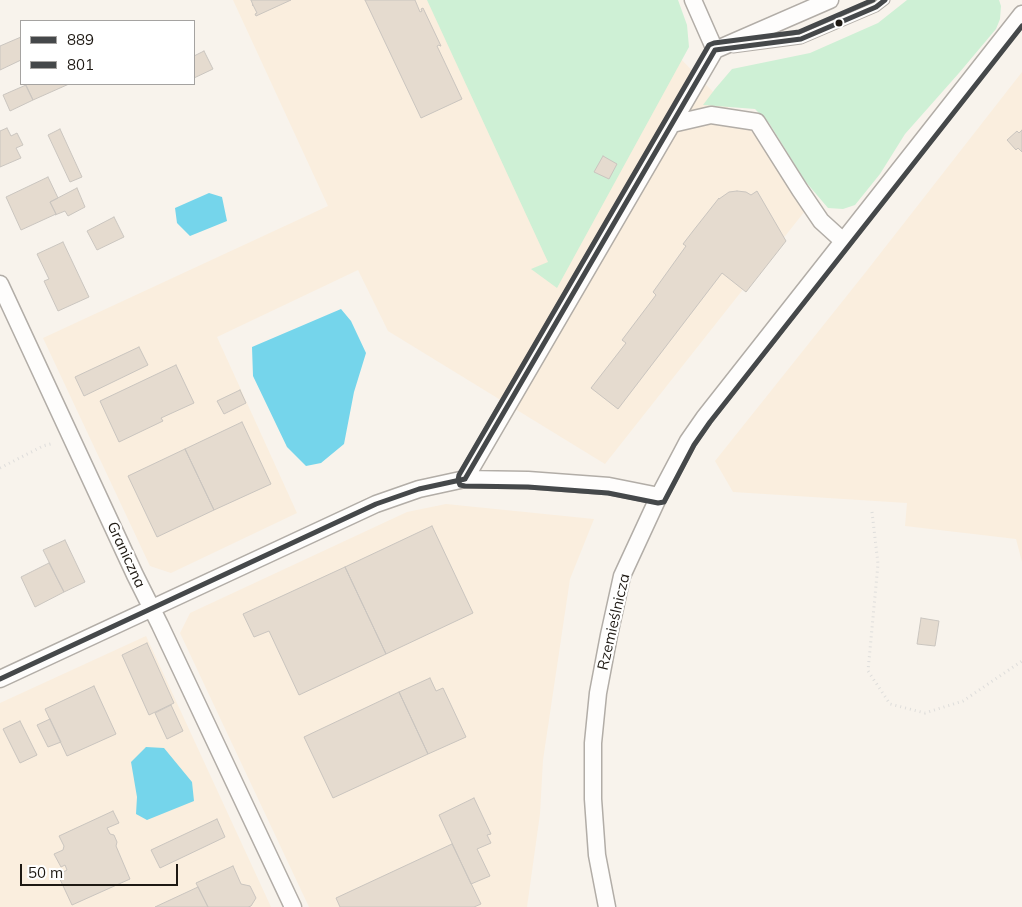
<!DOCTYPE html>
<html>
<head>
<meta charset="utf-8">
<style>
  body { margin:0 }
  #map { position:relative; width:1022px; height:907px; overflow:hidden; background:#f8f3ec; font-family:Mulish,sans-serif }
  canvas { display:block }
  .legend { position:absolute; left:20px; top:20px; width:175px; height:65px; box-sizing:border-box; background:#fff; border:1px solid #a5a3a1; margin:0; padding:6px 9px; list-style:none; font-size:15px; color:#1e1913 }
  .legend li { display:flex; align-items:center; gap:10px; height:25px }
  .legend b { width:25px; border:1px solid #a5a3a1 }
  .scale { position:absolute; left:20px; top:864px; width:158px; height:22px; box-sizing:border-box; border:2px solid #1e1913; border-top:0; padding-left:6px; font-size:15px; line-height:18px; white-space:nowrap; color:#1e1913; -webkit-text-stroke:4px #fff; paint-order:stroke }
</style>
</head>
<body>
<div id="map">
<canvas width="1022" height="907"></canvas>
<ul class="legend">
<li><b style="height:6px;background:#45484a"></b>889</li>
<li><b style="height:6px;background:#45484a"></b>801</li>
</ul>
<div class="scale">50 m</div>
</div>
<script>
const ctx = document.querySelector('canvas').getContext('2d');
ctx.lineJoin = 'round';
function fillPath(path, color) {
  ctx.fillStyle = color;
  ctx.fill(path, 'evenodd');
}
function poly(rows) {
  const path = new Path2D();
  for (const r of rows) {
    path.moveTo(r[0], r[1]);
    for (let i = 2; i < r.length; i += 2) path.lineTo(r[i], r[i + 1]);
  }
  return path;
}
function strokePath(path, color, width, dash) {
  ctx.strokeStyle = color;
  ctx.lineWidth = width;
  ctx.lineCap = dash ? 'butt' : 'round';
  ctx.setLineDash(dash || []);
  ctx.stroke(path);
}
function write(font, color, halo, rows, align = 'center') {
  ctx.font = font + ' Mulish,sans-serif';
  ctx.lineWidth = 4.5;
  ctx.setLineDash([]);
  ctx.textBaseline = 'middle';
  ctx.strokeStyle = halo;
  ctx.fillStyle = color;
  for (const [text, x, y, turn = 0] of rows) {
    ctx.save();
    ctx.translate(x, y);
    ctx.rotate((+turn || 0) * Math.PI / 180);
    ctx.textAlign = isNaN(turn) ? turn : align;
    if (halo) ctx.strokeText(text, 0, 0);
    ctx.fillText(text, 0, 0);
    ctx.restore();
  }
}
fillPath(poly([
  [233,0,652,0,677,55,816,197,605,464,388,331,358,270,217,337,297,513,171,573,150,566,43,338,328,206],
  [1022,72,1022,562,1016,539,905,526,907,503,733,492,715,461,865,273],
  [446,504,594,519,570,579,543,760,540,814,527,907,309,907,180,633,190,613,407,512],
  [146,636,271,907,0,907,0,703]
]), '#faeede');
fillPath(poly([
  [427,0,678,0,687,25,689,47,557,288,531,269,548,262],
  [907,0,999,0,1001,6,1000,19,996,29,959,73,905,134,880,174,855,205,843,209,828,208,805,181,769,123,755,109,703,105,715,89,732,69,810,53,878,23]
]), '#cef0d5');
fillPath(poly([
  [209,193,222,197,227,221,190,236,177,223,175,208],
  [341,309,351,321,366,353,354,392,344,444,321,463,306,466,287,447,253,376,252,347],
  [146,747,164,748,192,782,194,801,147,820,136,814,137,797,131,762]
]), '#75d5eb');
const building = poly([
  [251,0,291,0,256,16,255,14,257,13,253,5,252,5,253,5,251,0],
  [365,0,415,0,420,12,422,11,421,9,423,8,441,46,440,46,439,45,437,46,462,99,421,118,365,0],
  [21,37,21,58,20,59,21,60,0,70,0,46,21,37],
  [204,51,213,69,194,78,194,56,204,51],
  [25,84,69,84,33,100,25,84],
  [26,85,33,100,10,111,3,95,26,85],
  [7,128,11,136,17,133,23,145,16,148,21,158,0,167,0,131,7,128],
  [60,129,82,177,70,182,48,135,60,129],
  [1022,130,1022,152,1018,148,1016,150,1007,140,1017,131,1019,133,1022,130],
  [603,156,617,164,609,179,594,172,603,156],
  [48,177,58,198,50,202,56,214,21,230,6,197,48,177],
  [77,188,85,207,68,216,65,211,55,215,55,214,56,214,50,202,77,188],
  [737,191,746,192,751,195,757,191,786,241,746,292,722,273,618,409,591,388,626,343,622,340,656,295,653,292,686,246,683,244,693,231,719,198,719,199,729,192,737,191],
  [114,217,124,237,97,250,87,231,114,217],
  [63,242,89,297,58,311,44,281,49,279,37,254,63,242],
  [139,347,148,365,84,396,75,377,139,347],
  [176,365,194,403,161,418,163,421,119,442,100,401,176,365],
  [240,390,246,403,224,414,217,401,240,390],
  [242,422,271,484,214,510,185,449,242,422],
  [185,449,214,510,157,537,128,476,185,449],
  [432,526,473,613,386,654,345,567,432,526],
  [65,540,85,582,64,592,43,550,65,540],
  [49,563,64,592,35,607,21,577,49,563],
  [345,567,386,654,299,695,269,631,254,637,243,614,345,567],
  [921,618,939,621,935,646,917,644,921,618],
  [147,643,174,703,149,715,122,655,147,643],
  [430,678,436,691,443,688,466,737,428,754,399,692,430,678],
  [94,686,116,734,67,756,45,709,94,686],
  [399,692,428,754,333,798,304,737,399,692],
  [171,705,183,731,167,739,155,713,171,705],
  [50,719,61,742,48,747,37,725,50,719],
  [20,721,37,755,20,763,3,729,20,721],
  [474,798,491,834,487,835,491,843,477,849,490,876,471,884,439,815,474,798],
  [113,811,119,823,107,828,110,834,114,835,117,842,116,846,130,879,72,905,58,875,67,870,65,865,61,867,54,854,63,850,64,846,59,836,113,811],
  [217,819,225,837,160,868,151,850,217,819],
  [452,844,481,904,474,907,340,907,336,898,452,844],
  [233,866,241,884,250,886,256,898,251,906,248,907,208,907,196,883,233,866],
  [198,887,208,907,155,907,198,887]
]);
fillPath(building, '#e5dbcf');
strokePath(building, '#cac5bf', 1);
const lane = poly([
  [733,48,801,39,876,7,885,0]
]);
const street = poly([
  [693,0,715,50],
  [715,50,830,0],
  [672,124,711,115,757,122,800,190,821,221,843,241],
  [0,284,135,575,160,625,293,907],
  [465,479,715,50],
  [0,679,376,504,419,489,465,479,528,480,609,486,659,496],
  [607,907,597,855,593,799,593,743,598,693,609,635,622,576,659,496,688,441,704,418,1022,14]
]);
strokePath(lane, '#b2ada7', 11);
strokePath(street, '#b2ada7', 19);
strokePath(poly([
  [0,468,43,446,54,443],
  [872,512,878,564,868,671,890,704,925,713,963,701,1022,661]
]), '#dedddb', 3, [1, 4]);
strokePath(lane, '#fefdfc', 9);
strokePath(street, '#fefdfc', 16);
strokePath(poly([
  [715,50,801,39,876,7,885,0],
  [465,479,715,50],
  [0,679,376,504,419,489,465,479]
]), '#45484a', 5);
strokePath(poly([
  [873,0,799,32,714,43,709,45,459,475,458,480,460,485,465,486,528,487,608,493,658,503,664,502,694,445,710,422,1022,26]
]), '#45484a', 5);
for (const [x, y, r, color] of [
  [839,23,4.5,"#1e1913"]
]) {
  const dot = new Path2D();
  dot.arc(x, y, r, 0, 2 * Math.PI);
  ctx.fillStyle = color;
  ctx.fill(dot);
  strokePath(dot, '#fff', 2);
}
write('15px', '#1e1913', '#fff', [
  ["Graniczna",126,555,65],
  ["Rzemieślnicza",614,622,-77]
]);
</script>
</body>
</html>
